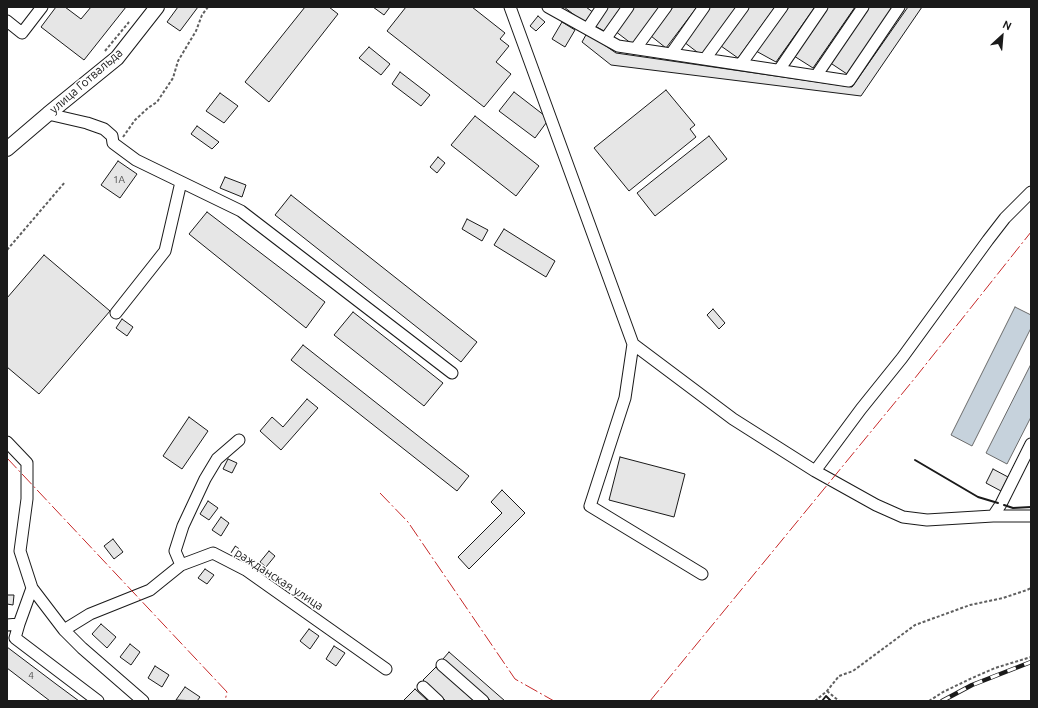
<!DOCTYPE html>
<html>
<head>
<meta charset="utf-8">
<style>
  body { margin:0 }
  #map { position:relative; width:1038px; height:708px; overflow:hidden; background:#fff; font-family:Ubuntu,sans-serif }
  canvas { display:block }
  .frame { position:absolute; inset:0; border:8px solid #1a1a1a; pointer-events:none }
  .north { position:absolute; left:982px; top:16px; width:40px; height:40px; -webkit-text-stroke:3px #fff; paint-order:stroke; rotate:26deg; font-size:11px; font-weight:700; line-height:16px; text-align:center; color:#1a1a1a }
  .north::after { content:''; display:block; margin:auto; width:14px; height:18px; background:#1a1a1a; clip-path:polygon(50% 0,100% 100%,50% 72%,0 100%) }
</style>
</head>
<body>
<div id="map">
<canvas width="1038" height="708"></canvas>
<div class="frame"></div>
<div class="north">N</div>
</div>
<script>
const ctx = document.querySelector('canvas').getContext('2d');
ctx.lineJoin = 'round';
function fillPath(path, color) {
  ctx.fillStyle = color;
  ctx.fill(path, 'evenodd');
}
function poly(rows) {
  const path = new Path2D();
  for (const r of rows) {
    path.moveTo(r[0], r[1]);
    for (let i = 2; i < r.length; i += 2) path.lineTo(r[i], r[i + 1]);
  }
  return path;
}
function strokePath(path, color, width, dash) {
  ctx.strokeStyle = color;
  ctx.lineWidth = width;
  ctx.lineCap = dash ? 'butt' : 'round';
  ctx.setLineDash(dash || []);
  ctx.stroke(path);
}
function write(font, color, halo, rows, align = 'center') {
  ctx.font = font + ' Ubuntu,sans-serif';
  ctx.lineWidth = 3;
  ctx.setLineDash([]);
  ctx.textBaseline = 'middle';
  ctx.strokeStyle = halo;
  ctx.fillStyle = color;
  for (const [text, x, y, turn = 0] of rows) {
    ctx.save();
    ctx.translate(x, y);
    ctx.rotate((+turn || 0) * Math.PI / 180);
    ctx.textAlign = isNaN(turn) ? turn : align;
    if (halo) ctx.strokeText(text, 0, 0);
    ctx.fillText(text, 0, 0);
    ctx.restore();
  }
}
const water = poly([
  [1015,307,1031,315,1031,328,972,446,951,435,1015,307],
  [1031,364,1031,417,1007,464,986,453,1031,364]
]);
fillPath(water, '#c6d2dc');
strokePath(water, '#6a6a6a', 1);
const building = poly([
  [56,7,65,7,81,19,91,7,126,7,84,60,41,27,56,7],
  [178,7,198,7,180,31,167,22,178,7],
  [305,7,329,7,338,14,269,102,245,82,305,7],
  [373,7,390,7,384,15,373,7],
  [406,7,472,7,505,33,500,39,509,46,496,62,511,74,484,107,387,31,406,7],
  [564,7,586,7,594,13,586,24,564,7],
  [608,7,621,7,604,31,595,26,608,7],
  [633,7,660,7,632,44,615,31,633,7],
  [673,7,697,7,666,48,651,36,673,7],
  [710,7,737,7,701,55,684,42,710,7],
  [749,7,775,7,738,58,721,46,749,7],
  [789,7,815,7,776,62,756,51,789,7],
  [828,7,855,7,813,68,794,56,828,7],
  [869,7,893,7,847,74,829,62,869,7],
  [908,7,922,7,861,96,611,65,582,42,587,33,616,53,852,87,908,7],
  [538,16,545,22,536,31,530,26,538,16],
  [562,22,575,30,565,47,552,39,562,22],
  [369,47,390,64,381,75,359,58,369,47],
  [400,72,430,95,421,106,392,84,400,72],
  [666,90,695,125,690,129,696,137,629,191,594,148,666,90],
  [514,92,549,119,535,138,499,111,514,92],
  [220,93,238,106,224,123,206,111,220,93],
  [475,116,539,166,516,196,451,145,475,116],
  [197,126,219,142,212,149,191,134,197,126],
  [709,136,727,159,655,216,637,193,709,136],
  [438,157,445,163,437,173,430,167,438,157],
  [118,161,137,174,120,198,101,185,118,161],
  [225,177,246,185,242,197,220,188,225,177],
  [291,195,477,342,461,362,275,215,291,195],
  [207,212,325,302,306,328,189,234,207,212],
  [467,219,488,230,482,241,462,229,467,219],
  [504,229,555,261,546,277,494,245,504,229],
  [44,255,110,311,39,394,7,367,7,298,44,255],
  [713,309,725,323,719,329,707,315,713,309],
  [353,312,443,383,424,406,334,335,353,312],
  [122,319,133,327,127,336,116,328,122,319],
  [303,345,469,476,457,491,291,360,303,345],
  [307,399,318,408,281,450,260,431,272,417,283,427,307,399],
  [189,417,208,431,182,469,163,456,189,417],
  [620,457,685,474,674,517,609,500,620,457],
  [228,459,237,463,232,473,223,469,228,459],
  [993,469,1008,477,1001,491,986,483,993,469],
  [502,490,525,513,469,569,458,557,502,513,491,502,502,490],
  [208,501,218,508,209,520,200,514,208,501],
  [221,517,229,523,221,536,212,530,221,517],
  [113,539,123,552,114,559,104,546,113,539],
  [269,551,275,556,266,567,260,562,269,551],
  [205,569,214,575,207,584,198,578,205,569],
  [7,595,14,595,13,605,7,604,7,595],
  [101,624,116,637,107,648,92,634,101,624],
  [309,629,319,636,310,649,300,641,309,629],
  [130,644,140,652,131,665,120,657,130,644],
  [334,646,345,653,336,666,326,659,334,646],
  [7,647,56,684,79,701,50,701,7,668,7,647],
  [449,652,505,701,491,701,443,659,449,652],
  [155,666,169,675,162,687,148,678,155,666],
  [436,667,474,701,446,701,423,680,436,667],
  [185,687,200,697,197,701,176,700,185,687],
  [415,689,428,701,403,701,415,689]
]);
fillPath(building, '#e6e6e6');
strokePath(building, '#1a1a1a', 1);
const minor = poly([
  [510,7,633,344,733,419,815,471,876,505,903,517,927,520,993,516,1031,516],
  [548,7,618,46,849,81,899,7],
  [7,21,22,33,42,7],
  [588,28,602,7],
  [606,38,628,7],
  [636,48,666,7],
  [671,54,704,7],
  [705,59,743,7],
  [741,64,782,7],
  [779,70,822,7],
  [816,76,863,7],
  [48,114,87,123,104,129,112,136,113,143,136,160,241,211,452,373],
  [116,313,165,251,181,182],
  [633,344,625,398,590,506,702,574],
  [7,442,27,463,27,499,20,551,32,588,64,630,82,648,143,701],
  [815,471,861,409,902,358,988,240,1005,218,1031,192],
  [993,516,1001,504,1031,444],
  [181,565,175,551,183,526,205,479,217,459,239,440],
  [19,624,15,638,98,701],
  [7,625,19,624,32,588],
  [64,630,90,614,150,590,181,565,213,553,246,570,386,669],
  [442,665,483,701],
  [423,687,438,701]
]);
const major = poly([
  [7,149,48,114,117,58,157,7]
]);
strokePath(minor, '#1a1a1a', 13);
strokePath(major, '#1a1a1a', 16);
strokePath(poly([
  [105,51,129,22],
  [123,137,135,120,148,108,157,102,173,78,178,61,196,31,202,15,208,7],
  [7,250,65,182],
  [827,691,839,701],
  [815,701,827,691,839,676,853,671,915,625,970,605,1003,598,1027,590,1031,588],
  [929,701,943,692,970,679,995,668,1031,657]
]), '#5f5f5f', 2, [3, 2]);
strokePath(minor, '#fff', 11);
strokePath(major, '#fff', 14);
const rail = poly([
  [942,701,972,685,1031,662]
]);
strokePath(rail, '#1a1a1a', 4.5);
strokePath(rail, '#fff', 3, [9]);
strokePath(poly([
  [915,460,978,497,998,503],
  [1004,505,1013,508,1031,507],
  [822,701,826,696,831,701]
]), '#1a1a1a', 2);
strokePath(poly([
  [7,458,227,692,225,701],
  [380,493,408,522,515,679,554,701],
  [650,701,915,378,1031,232]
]), '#c62828', 1, [14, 3, 2, 3]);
write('10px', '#4d4d4d', null, [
  ["1А",119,180],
  ["4",31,676]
]);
write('12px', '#1a1a1a', '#fff', [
  ["улица Готвальда",86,81,-41],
  ["Гражданская улица",277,578,33]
]);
</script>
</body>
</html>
